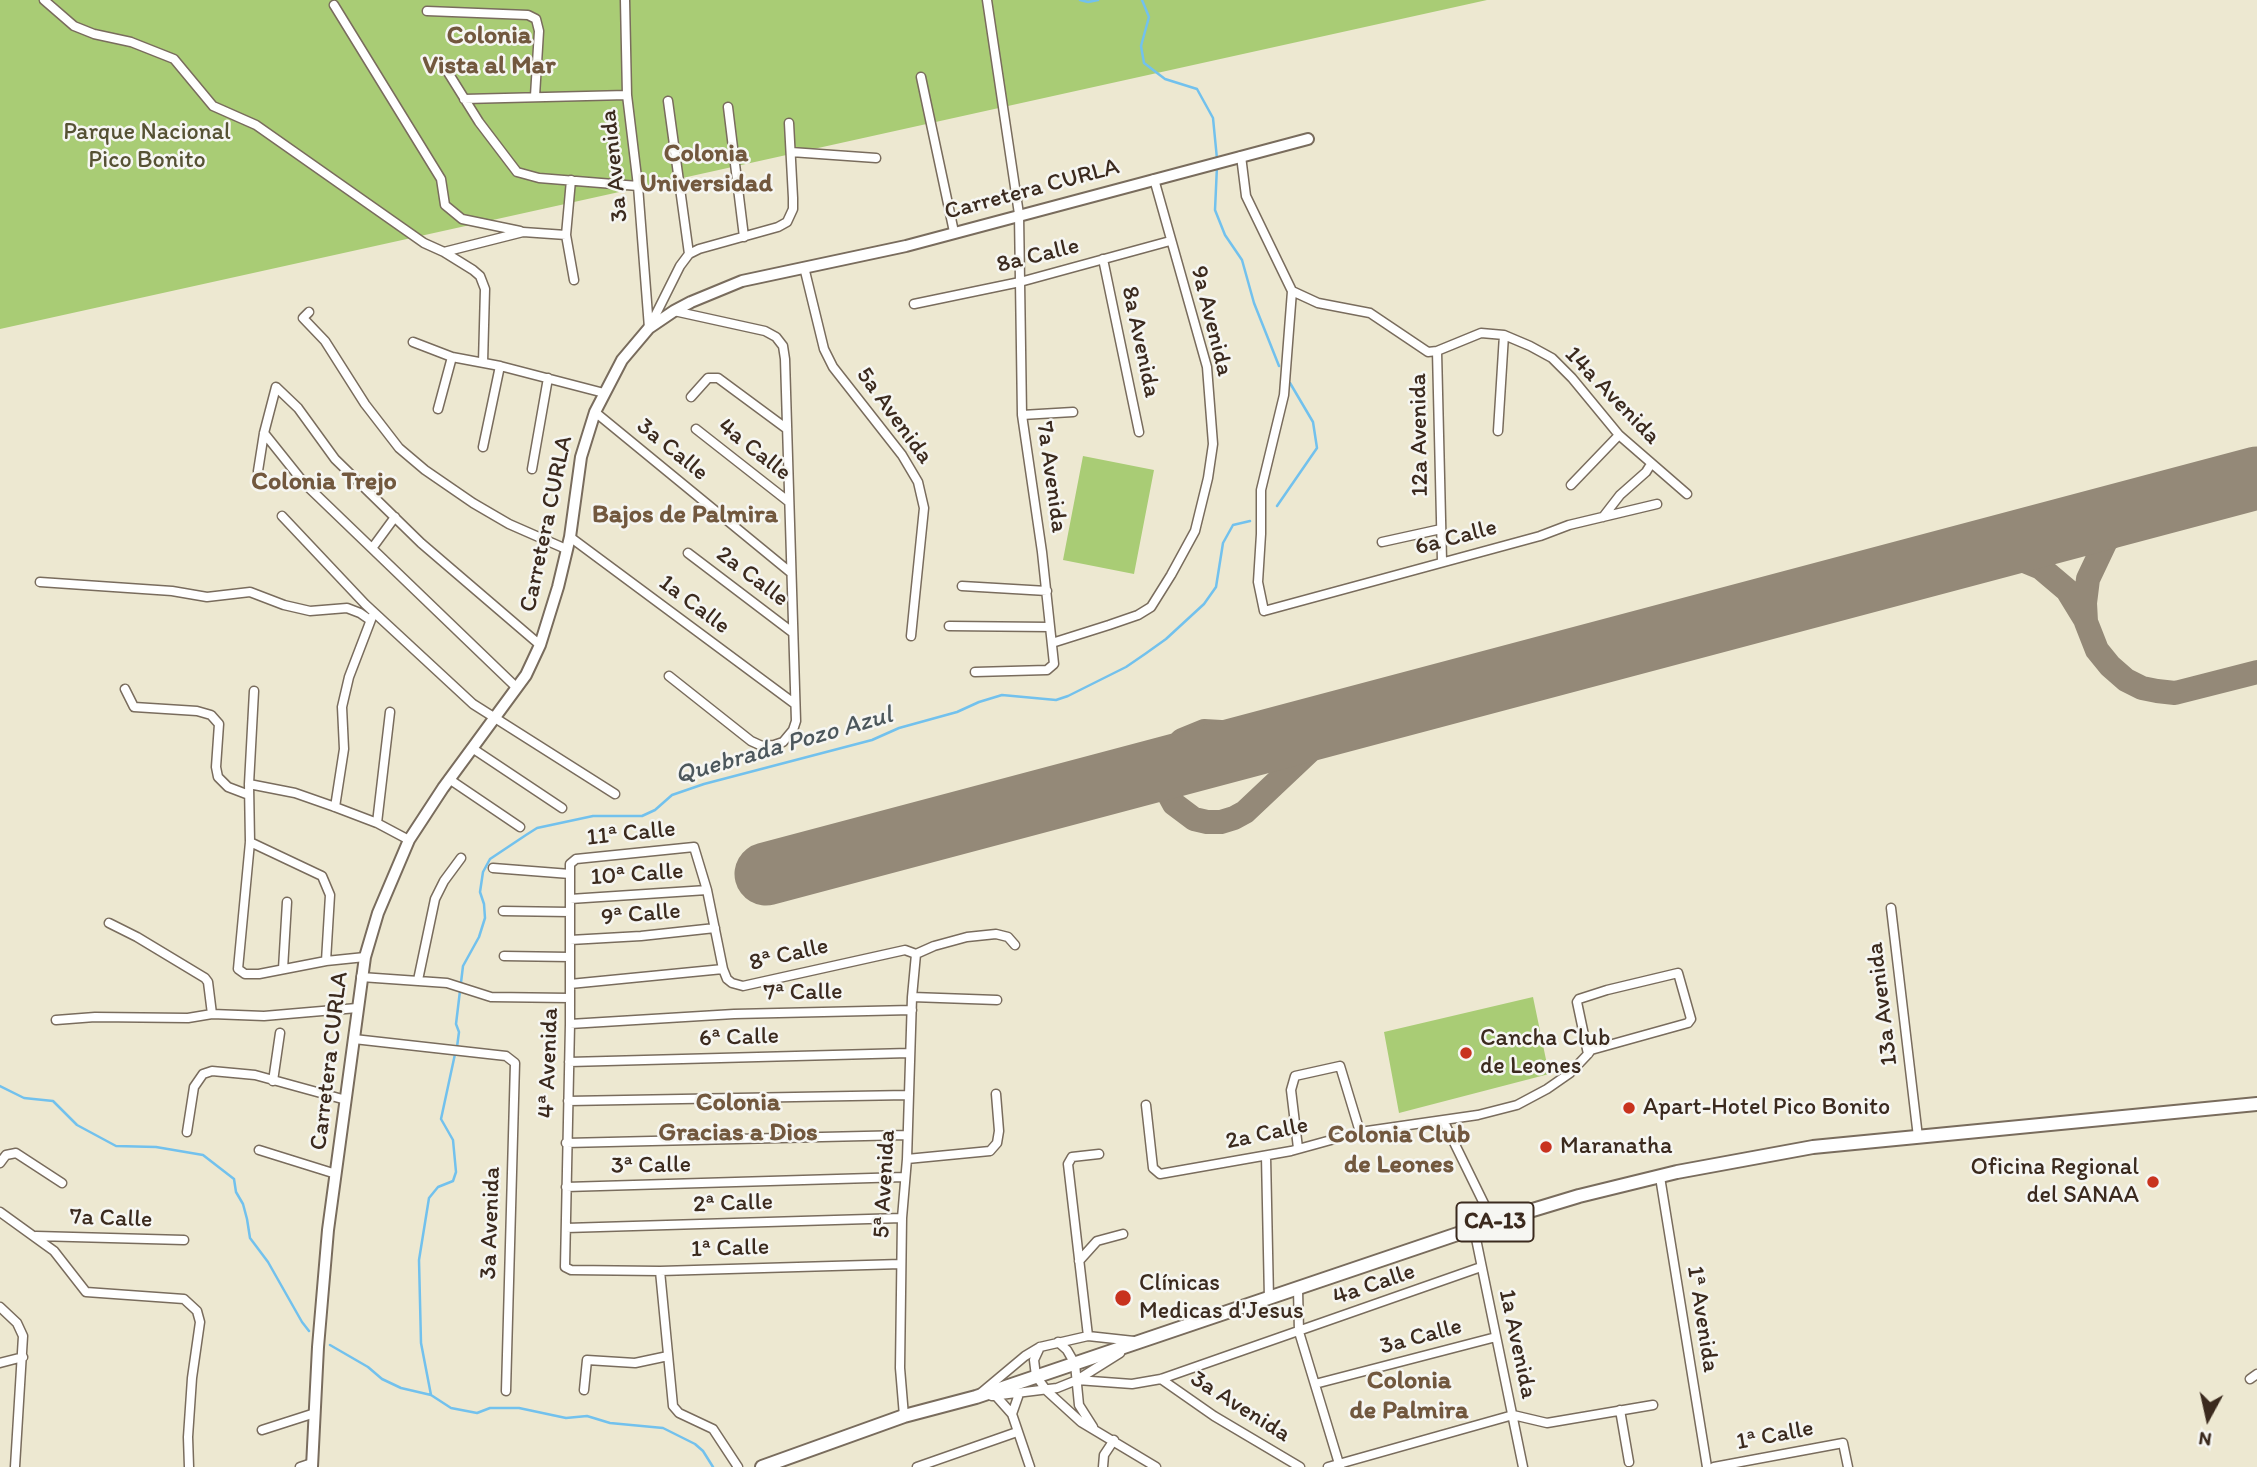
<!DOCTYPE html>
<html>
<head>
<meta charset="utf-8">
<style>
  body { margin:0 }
  #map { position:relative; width:2257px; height:1467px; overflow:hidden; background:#ede8d1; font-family:Itim,sans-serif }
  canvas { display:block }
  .north { position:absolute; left:2173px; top:1383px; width:70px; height:70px; -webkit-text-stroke:5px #f6f6f2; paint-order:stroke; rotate:188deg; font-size:19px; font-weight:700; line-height:28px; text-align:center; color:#3b2a1e }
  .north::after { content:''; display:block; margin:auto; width:24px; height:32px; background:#3b2a1e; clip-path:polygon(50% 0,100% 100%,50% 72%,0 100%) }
</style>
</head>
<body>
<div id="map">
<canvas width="2257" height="1467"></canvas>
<div class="north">N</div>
</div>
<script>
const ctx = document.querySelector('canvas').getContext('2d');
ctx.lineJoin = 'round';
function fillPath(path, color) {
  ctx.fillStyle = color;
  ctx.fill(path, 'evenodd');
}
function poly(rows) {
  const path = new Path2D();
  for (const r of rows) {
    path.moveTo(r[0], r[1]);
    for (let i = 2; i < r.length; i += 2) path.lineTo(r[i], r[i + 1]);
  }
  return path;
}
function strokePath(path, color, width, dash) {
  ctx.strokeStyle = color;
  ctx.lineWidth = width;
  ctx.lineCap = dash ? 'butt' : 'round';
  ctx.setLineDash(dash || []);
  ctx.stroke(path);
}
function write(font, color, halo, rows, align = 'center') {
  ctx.font = font + ' Itim,sans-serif';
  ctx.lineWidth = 5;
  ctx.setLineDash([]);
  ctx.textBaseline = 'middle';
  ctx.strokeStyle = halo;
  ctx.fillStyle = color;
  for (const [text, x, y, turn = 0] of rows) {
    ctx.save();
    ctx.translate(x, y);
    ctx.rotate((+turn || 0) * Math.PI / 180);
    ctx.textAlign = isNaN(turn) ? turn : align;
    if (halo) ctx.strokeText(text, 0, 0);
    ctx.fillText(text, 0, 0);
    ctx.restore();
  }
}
fillPath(poly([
  [0,0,1487,0,0,329],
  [1083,456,1154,470,1134,574,1063,560],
  [1533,997,1549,1074,1399,1113,1384,1032]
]), '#a9cc75');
strokePath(poly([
  [1080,0,1088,2,1098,0],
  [1142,0,1149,17,1141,46,1144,63,1165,79,1197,89,1213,118,1217,159],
  [1217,166,1215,210,1225,235,1242,260,1254,303,1279,366],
  [1277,506,1317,448,1313,422,1290,383],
  [457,1047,459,1032,456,1024,463,966,479,937,485,918,484,904,480,892,483,872,490,859,526,835,537,828,593,816,642,816,655,810,672,795,704,784,872,740,899,728,957,712,979,702,1002,695,1056,700,1068,696,1126,667,1145,654,1166,639,1204,604,1216,587,1223,543,1233,525,1250,521],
  [455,1054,441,1119,453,1140,456,1172,453,1181,438,1187,429,1198,419,1260,421,1343,431,1395,451,1408,477,1413,490,1408,519,1408,566,1418,587,1416,610,1423,663,1428,695,1444,703,1451,713,1467],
  [0,1086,24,1098,53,1101,77,1125,116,1146,156,1147,203,1155,234,1179,236,1192,243,1204,247,1219,250,1238,268,1262,302,1322,309,1331],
  [330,1345,368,1367,382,1379,401,1388,431,1395]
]), '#72c1ed', 2.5);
strokePath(poly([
  [2145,508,2106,541,2088,579,2085,603,2086,622,2097,650,2110,666,2126,680,2142,688,2157,691,2175,693,2257,672],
  [1985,551,2012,556,2041,568,2067,590,2086,621],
  [1261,743,1221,732,1204,731,1182,740,1172,752,1166,777,1168,793,1174,804,1194,819,1207,822,1221,822,1234,818,1245,812,1333,729,1351,719]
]), '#948978', 24);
strokePath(poly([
  [766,874,2257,478]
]), '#948978', 63);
const street = poly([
  [44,0,74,26,94,34,131,42,174,59,213,106,256,125,424,243,444,252,523,232,566,235],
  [625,0,627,95,638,186,649,328],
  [334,5,441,179,445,205,462,219,520,231],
  [427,11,528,15,536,19,539,31,535,96],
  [444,66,479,122,517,172,539,178,638,186],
  [921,77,954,232],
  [464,99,627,95],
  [668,101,689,254],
  [728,107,744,237],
  [791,152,876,158],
  [1241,156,1246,196,1292,291],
  [571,180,566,235,574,280],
  [444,252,473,270,480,276,485,289,483,363],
  [1103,259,1139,432],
  [804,267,824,349,833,367,902,455,918,482,924,508,911,636],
  [1292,291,1284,395,1261,490,1261,534,1258,582,1264,611,1540,536,1569,525,1657,504],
  [1292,291,1318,303,1370,313,1428,352,1437,351,1481,333,1504,335,1530,346,1552,358,1572,378,1619,435,1687,494],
  [914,304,1020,282,1170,241],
  [309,312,303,318,325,341,365,404,399,448,425,470,473,503,509,524,566,549],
  [650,326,680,266,689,254,699,249,778,227,787,222,793,209,793,198,789,123],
  [413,342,452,357,500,366,604,393],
  [1437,351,1442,561],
  [691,397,708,378,718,378,787,429],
  [438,409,452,357],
  [595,412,790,572],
  [1022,415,1073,412],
  [696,429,789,502],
  [1498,431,1504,335],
  [264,433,304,483,516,687],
  [483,447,500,366],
  [532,469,548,378],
  [258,471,264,433,276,387,298,408,335,459,421,543,540,645],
  [1571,485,1619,435],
  [282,516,365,604,473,704,615,794],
  [1603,517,1620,495,1646,472,1651,464],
  [570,537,795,704],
  [1382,542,1441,529],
  [373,547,395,517],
  [688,553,792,632],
  [40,582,172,591,207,597,250,592,284,605,310,611,347,608,360,613,370,620],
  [962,586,1047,591],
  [949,626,1050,627],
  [1052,643,1109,625,1138,615,1151,607,1171,575,1195,531,1208,478,1213,444,1207,367,1154,179],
  [975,672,1047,670,1054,664,1042,552,1022,415,1019,214,987,0],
  [669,676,751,741,762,746,774,745,783,742,793,730,796,721,785,359,783,346,776,337,765,331,674,311],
  [125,689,134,707,197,711,211,715,219,724,216,767,218,777,228,787,249,795],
  [254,691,249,784,250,842,238,969,245,974,259,974,326,961,365,957],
  [472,748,562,808],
  [449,779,520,827],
  [249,784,295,793,335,807,377,823,409,840],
  [335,807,344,749,342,707,349,677,372,617],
  [377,823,390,712],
  [250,842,322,876,330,895,326,961],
  [493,868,570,874],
  [570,899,707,890],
  [1891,908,1918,1137],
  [503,911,570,912],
  [109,923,137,937,205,978,208,982,212,1014],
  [570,940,641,936,715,928],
  [504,956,570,957],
  [283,969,287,902],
  [361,977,447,983,491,997,570,998],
  [418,980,435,899,444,881,461,858],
  [570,984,723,969],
  [912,997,997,1000],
  [56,1020,95,1017,188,1018,212,1014,264,1016,357,1008],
  [570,1024,734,1014,912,1010],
  [354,1039,506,1056,515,1063,506,1391],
  [569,1062,909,1053],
  [273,1081,280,1033],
  [568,1101,908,1095],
  [1146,1105,1153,1168,1160,1174,1291,1151,1360,1132,1478,1115,1517,1105,1547,1089,1570,1073,1588,1054,1591,1050,1688,1023,1691,1019,1678,973,1607,990,1579,999,1577,1002,1588,1054],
  [1444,1122,1493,1222],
  [187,1132,194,1087,203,1074,212,1071,255,1075,346,1100],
  [566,1143,907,1135],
  [1298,1148,1291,1090,1295,1076,1340,1066,1360,1132],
  [259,1150,336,1174],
  [1266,1156,1269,1299],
  [907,1159,990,1151,997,1143,999,1131,996,1094],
  [0,1163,6,1155,16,1153,62,1183],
  [1660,1177,1707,1467],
  [566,1187,905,1177],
  [0,1212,54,1251,86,1292,184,1299,197,1311,200,1322,192,1378,188,1437,189,1467],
  [566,1228,902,1218],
  [1474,1229,1523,1467],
  [36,1236,184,1240],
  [1079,1261,1097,1241,1123,1234],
  [901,1264,660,1271,571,1270,565,1267,570,1024,570,864,576,859,694,847,707,890,723,969,727,979,732,983,743,986,905,950,916,954,934,946,967,937,996,934,1008,937,1015,945],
  [660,1271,673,1406,679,1413,713,1429,738,1467],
  [1298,1289,1299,1332,1340,1467],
  [0,1307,17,1323,23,1336,15,1467],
  [1088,1336,1068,1164,1072,1157,1099,1154],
  [1058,1342,1067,1350,1075,1364,1079,1405,1093,1427],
  [1040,1347,1034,1360,1036,1376,1047,1391,1081,1422,1156,1467],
  [0,1363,23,1357],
  [1161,1379,1214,1416,1300,1467],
  [2250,1379,2257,1374],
  [1077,1380,1132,1384,1161,1379,1481,1267],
  [1315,1384,1496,1337],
  [584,1390,587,1360,635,1363,668,1356],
  [982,1392,1025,1356,1040,1347,1088,1336,1134,1341],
  [992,1396,1057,1388,1077,1380,1120,1353],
  [996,1396,1012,1414,1030,1467],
  [1620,1410,1629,1462],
  [1012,1414,1019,1394],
  [904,1416,900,1368,902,1218,907,1159,912,997,916,954],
  [262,1430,315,1413],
  [300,1467,312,1463],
  [917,1467,1017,1432],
  [1103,1467,1104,1455,1114,1440],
  [1328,1467,1513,1415,1547,1423,1653,1405],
  [1714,1467,1843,1443,1848,1467]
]);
const secondary = poly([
  [312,1467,318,1347,328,1230,365,957,378,913,409,840,443,788,526,675,540,645,558,587,570,537,581,457,595,412,622,360,649,328,674,311,691,302,742,281,906,246,1308,139]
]);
const primary = poly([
  [762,1467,904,1416,976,1397,1493,1222,1579,1196,1677,1172,1813,1147,2257,1104]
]);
strokePath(street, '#796c5d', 11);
strokePath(secondary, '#796c5d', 14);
strokePath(primary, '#796c5d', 16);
strokePath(street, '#fff', 8);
strokePath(secondary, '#fff', 10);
strokePath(primary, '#fff', 12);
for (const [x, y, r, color] of [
  [1466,1053,7,"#c8321e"],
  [1629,1108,7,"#c8321e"],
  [1546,1147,7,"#c8321e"],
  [2153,1182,7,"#c8321e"],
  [1123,1298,9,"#c8321e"]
]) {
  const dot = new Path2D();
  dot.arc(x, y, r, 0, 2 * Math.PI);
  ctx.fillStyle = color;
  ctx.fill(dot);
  strokePath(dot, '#f6f6f2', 2.5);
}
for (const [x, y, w] of [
  [1495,1222,77]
]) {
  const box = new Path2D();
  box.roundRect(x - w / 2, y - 19.5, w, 39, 5);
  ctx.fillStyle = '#f6f6f2';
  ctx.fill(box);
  strokePath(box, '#3b2a1e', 2);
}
write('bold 23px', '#3b2a1e', null, [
  ["CA-13",1495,1222]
]);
write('24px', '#565234', '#f6f6f2', [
  ["Parque Nacional",147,133],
  ["Pico Bonito",147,161]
]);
write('24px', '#3b2a1e', '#f6f6f2', [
  ["3a Avenida",615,166,-96],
  ["Carretera CURLA",1032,190,-15],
  ["8a Calle",1038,256,-14],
  ["9a Avenida",1211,321,76],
  ["8a Avenida",1140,342,78],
  ["14a Avenida",1612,396,46],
  ["5a Avenida",894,416,54],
  ["12a Avenida",1420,435,-91],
  ["3a Calle",672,450,39],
  ["4a Calle",754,450,38],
  ["7a Avenida",1051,477,82],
  ["Carretera CURLA",547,524,-78],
  ["6a Calle",1456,538,-15],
  ["2a Calle",752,577,37],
  ["1a Calle",694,605,37],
  ["11ª Calle",631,834,-6],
  ["10ª Calle",637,875,-4],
  ["9ª Calle",641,915,-5],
  ["8ª Calle",789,955,-13],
  ["7ª Calle",803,993,-1],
  ["13a Avenida",1883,1004,-97],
  ["6ª Calle",739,1038,-2],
  ["Carretera CURLA",330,1061,-83],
  ["4ª Avenida",549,1063,-88],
  ["2a Calle",1267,1134,-12],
  ["3ª Calle",651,1166,-1],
  ["5ª Avenida",885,1184,-87],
  ["2ª Calle",733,1204,-2],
  ["7a Calle",111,1219,2],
  ["3a Avenida",491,1223,-88],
  ["1ª Calle",730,1249,-2],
  ["4a Calle",1374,1285,-19],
  ["1ª Avenida",1702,1319,81],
  ["3a Calle",1421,1337,-15],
  ["1a Avenida",1517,1344,78],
  ["3a Avenida",1240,1407,32],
  ["1ª Calle",1775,1436,-11]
]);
write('24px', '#3b2a1e', '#f6f6f2', [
  ["Cancha Club",1480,1039],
  ["de Leones",1480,1067],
  ["Apart-Hotel Pico Bonito",1643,1108],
  ["Maranatha",1560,1147],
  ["Oficina Regional",2139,1168,"right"],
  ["del SANAA",2139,1196,"right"],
  ["Clínicas",1139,1284],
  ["Medicas d'Jesus",1139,1312]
], 'left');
write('bold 26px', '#72583e', '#f6f6f2', [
  ["Colonia",489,36],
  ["Vista al Mar",489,66],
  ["Colonia",706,154],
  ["Universidad",706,184],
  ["Colonia Trejo",324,482],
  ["Bajos de Palmira",685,515],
  ["Colonia",738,1103],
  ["Gracias a Dios",738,1133],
  ["Colonia Club",1399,1135],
  ["de Leones",1399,1165],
  ["Colonia",1409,1381],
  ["de Palmira",1409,1411]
]);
write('italic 26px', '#4c575c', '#f6f6f2', [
  ["Quebrada Pozo Azul",784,746,-16]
]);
</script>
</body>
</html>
